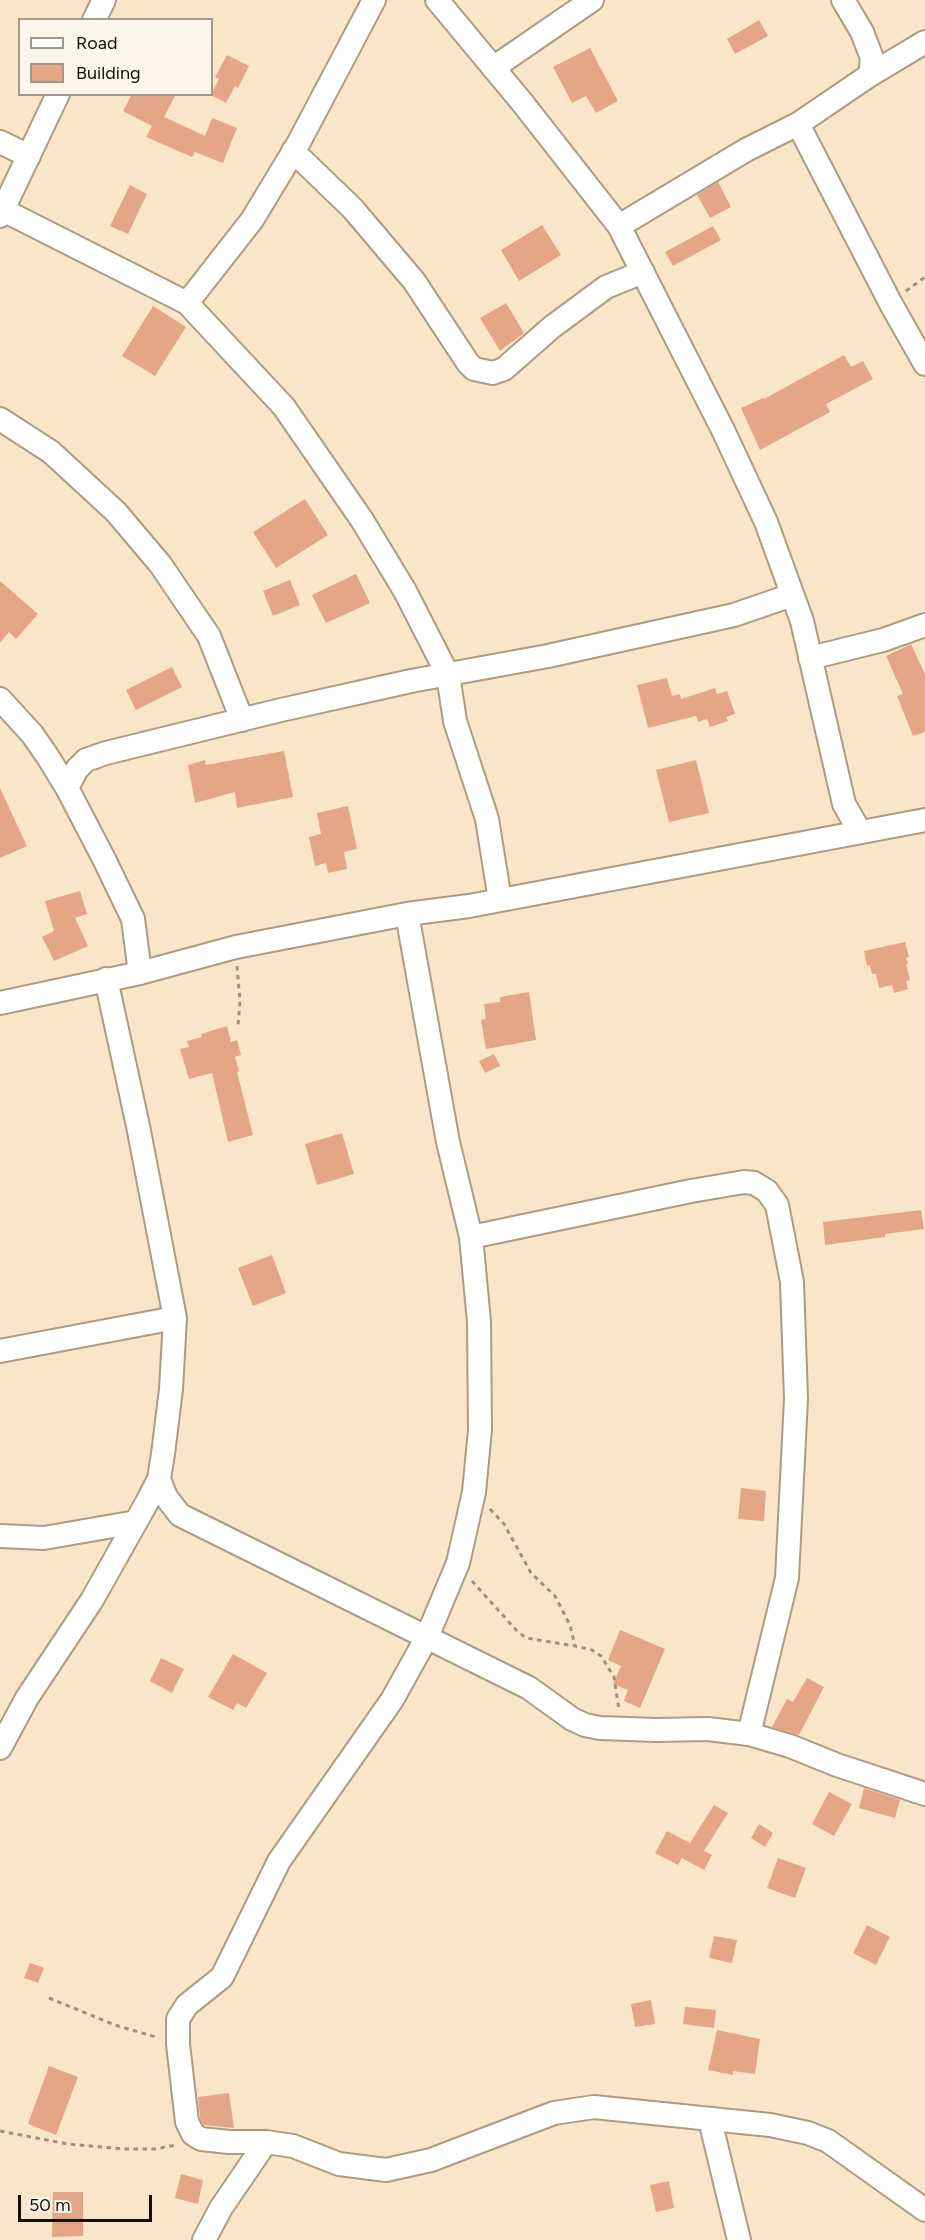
<!DOCTYPE html>
<html>
<head>
<meta charset="utf-8">
<style>
  body { margin:0 }
  #map { position:relative; width:925px; height:2240px; overflow:hidden; background:#f9e6c9; font-family:Figtree,sans-serif }
  canvas { display:block }
  .legend { position:absolute; left:18px; top:18px; width:195px; height:78px; box-sizing:border-box; background:#fcf5e9; border:2px solid #9f998e; margin:0; padding:8px 10px; list-style:none; font-size:18px; color:#140e05 }
  .legend li { display:flex; align-items:center; gap:12px; height:30px }
  .legend b { width:30px; border:2px solid #9f998e }
  .scale { position:absolute; left:18px; top:2195px; width:134px; height:27px; box-sizing:border-box; border:3px solid #140e05; border-top:0; padding-left:8px; font-size:18px; line-height:21px; white-space:nowrap; color:#140e05; -webkit-text-stroke:4px #fcf5e9; paint-order:stroke }
</style>
</head>
<body>
<div id="map">
<canvas width="925" height="2240"></canvas>
<ul class="legend">
<li><b style="height:8px;background:#fff"></b>Road</li>
<li><b style="height:16px;background:#e4a686"></b>Building</li>
</ul>
<div class="scale">50 m</div>
</div>
<script>
const ctx = document.querySelector('canvas').getContext('2d');
ctx.lineJoin = 'round';
function fillPath(path, color) {
  ctx.fillStyle = color;
  ctx.fill(path, 'evenodd');
}
function poly(rows) {
  const path = new Path2D();
  for (const r of rows) {
    path.moveTo(r[0], r[1]);
    for (let i = 2; i < r.length; i += 2) path.lineTo(r[i], r[i + 1]);
  }
  return path;
}
function strokePath(path, color, width, dash) {
  ctx.strokeStyle = color;
  ctx.lineWidth = width;
  ctx.lineCap = dash ? 'butt' : 'round';
  ctx.setLineDash(dash || []);
  ctx.stroke(path);
}
fillPath(poly([
  [759,20,768,36,735,54,727,39],
  [590,48,618,101,596,113,586,96,572,103,553,67],
  [227,55,249,66,238,88,235,86,226,103,211,95,219,79,215,77],
  [132,94,176,94,164,117,205,136,212,118,237,128,223,163,195,152,192,157,146,137,152,126,123,111],
  [718,182,731,207,710,218,697,195],
  [130,185,147,194,128,234,110,226],
  [542,225,561,255,519,281,501,250],
  [713,226,721,240,673,266,665,252],
  [506,303,524,333,500,351,480,318],
  [153,306,186,327,155,376,122,356],
  [844,355,851,367,863,361,873,379,826,404,830,412,760,450,741,408,763,398,764,399],
  [305,499,328,535,276,568,253,532],
  [356,574,370,603,326,623,312,595],
  [290,580,300,605,273,616,263,591],
  [0,581,38,614,16,639,9,632,0,643],
  [911,644,925,674,925,732,913,736,897,696,903,694,886,656],
  [172,667,182,687,136,710,126,690],
  [667,678,672,696,680,694,681,699,715,688,717,694,727,691,735,714,726,717,728,721,710,727,707,719,698,722,696,716,648,728,637,685],
  [284,751,293,797,237,808,235,792,195,803,188,765,205,760,206,765],
  [696,760,709,813,669,822,656,770],
  [0,788,27,846,0,858],
  [348,806,357,849,344,852,347,869,328,873,326,863,315,866,309,837,321,834,317,813],
  [80,891,87,914,75,918,88,946,54,961,42,937,54,931,45,901],
  [905,942,909,957,906,958,908,964,906,964,910,980,906,981,908,989,894,993,892,985,879,988,876,974,872,974,870,965,867,966,864,951],
  [529,992,536,1040,486,1049,481,1020,486,1019,484,1004,500,1002,500,997],
  [227,1026,231,1042,237,1040,241,1055,235,1057,239,1071,237,1072,253,1135,228,1142,212,1073,189,1079,180,1049,189,1047,187,1041,202,1037,201,1034],
  [494,1054,500,1066,485,1073,479,1061],
  [342,1133,354,1174,317,1185,305,1144],
  [921,1210,924,1229,885,1234,885,1237,825,1245,823,1222],
  [272,1255,286,1293,253,1306,238,1268],
  [741,1488,766,1491,764,1521,738,1519],
  [620,1630,665,1649,640,1708,624,1701,628,1690,613,1684,621,1666,608,1660],
  [233,1654,267,1673,246,1708,237,1703,233,1710,208,1697],
  [161,1658,184,1669,172,1693,150,1681],
  [807,1678,824,1687,799,1735,772,1727,787,1699,793,1702],
  [864,1788,900,1800,895,1818,859,1808],
  [829,1792,852,1804,834,1836,812,1824],
  [714,1805,728,1813,704,1851,712,1855,704,1870,682,1858,678,1865,655,1853,667,1831,690,1843],
  [759,1824,773,1833,765,1847,751,1838],
  [778,1858,806,1868,795,1898,767,1888],
  [867,1925,890,1937,876,1965,853,1953],
  [714,1936,737,1940,732,1963,709,1958],
  [30,1963,44,1968,38,1983,24,1978],
  [651,2000,655,2024,635,2027,631,2004],
  [685,2007,716,2010,714,2028,683,2024],
  [717,2030,760,2039,755,2074,733,2071,733,2075,708,2070],
  [49,2066,78,2077,56,2135,28,2124],
  [229,2093,234,2128,203,2125,200,2118,198,2097],
  [181,2174,203,2180,198,2204,175,2198],
  [669,2181,674,2208,656,2212,650,2185],
  [53,2192,83,2192,83,2236,52,2237]
]), '#e4a686');
const minor = poly([
  [437,0,521,101,619,226,723,430,766,522,802,621,844,804,860,832],
  [843,0,862,32,872,58,870,75],
  [94,20,104,0],
  [493,68,592,0],
  [798,124,891,304,925,364],
  [0,142,29,156],
  [293,151,353,209,414,281,468,363,474,369,493,373,504,369,552,327,606,287,643,272],
  [3,210,187,303,284,407,362,520,405,591,448,675,455,721,487,819,500,900],
  [0,216,58,94],
  [619,226,746,150,798,124,870,75,925,42],
  [187,303,252,220,298,144,374,0],
  [0,419,51,452,116,512,160,564,209,636,242,720],
  [810,658,883,640,925,625],
  [0,699,32,734,48,757,67,788,104,859,133,919,140,973],
  [67,788,77,769,86,760,106,753,281,710,411,681,548,656,734,615,792,595],
  [407,914,448,1142,471,1237,479,1322,480,1430,474,1492,458,1563,427,1637,392,1700,279,1861,222,1977,187,2005,178,2019,178,2044,187,2122,193,2134,201,2139,229,2142,266,2142,293,2146,339,2164,386,2170,431,2160,554,2113,594,2107,770,2125,808,2133,828,2141,925,2210],
  [0,1003,140,973,236,947,407,914,469,906,925,820],
  [471,1237,691,1191,744,1182,754,1183,767,1191,777,1205,792,1282,796,1399,787,1578,749,1734],
  [0,1351,175,1318],
  [159,1479,166,1497,180,1515,529,1688,572,1719,585,1725,600,1728,656,1730,708,1729,749,1734,790,1746,837,1765,925,1794],
  [0,1536,44,1538,136,1522],
  [0,1748,27,1698,92,1600,146,1504,159,1479,163,1454,171,1389,175,1318,138,1126,106,979],
  [710,2120,739,2240],
  [204,2240,221,2208,266,2142]
]);
strokePath(minor, '#ae9c81', 26);
strokePath(poly([
  [906,291,925,277],
  [237,966,240,1001,238,1026],
  [490,1509,504,1524,531,1573,555,1596,570,1625,575,1646],
  [472,1581,517,1631,526,1638,575,1646,592,1650,601,1656,614,1677,619,1710],
  [49,1998,115,2025,159,2038],
  [0,2131,68,2144,125,2149,155,2149,176,2145]
]), '#a0927d', 3, [4.5, 4.5]);
strokePath(minor, '#fff', 22);
</script>
</body>
</html>
